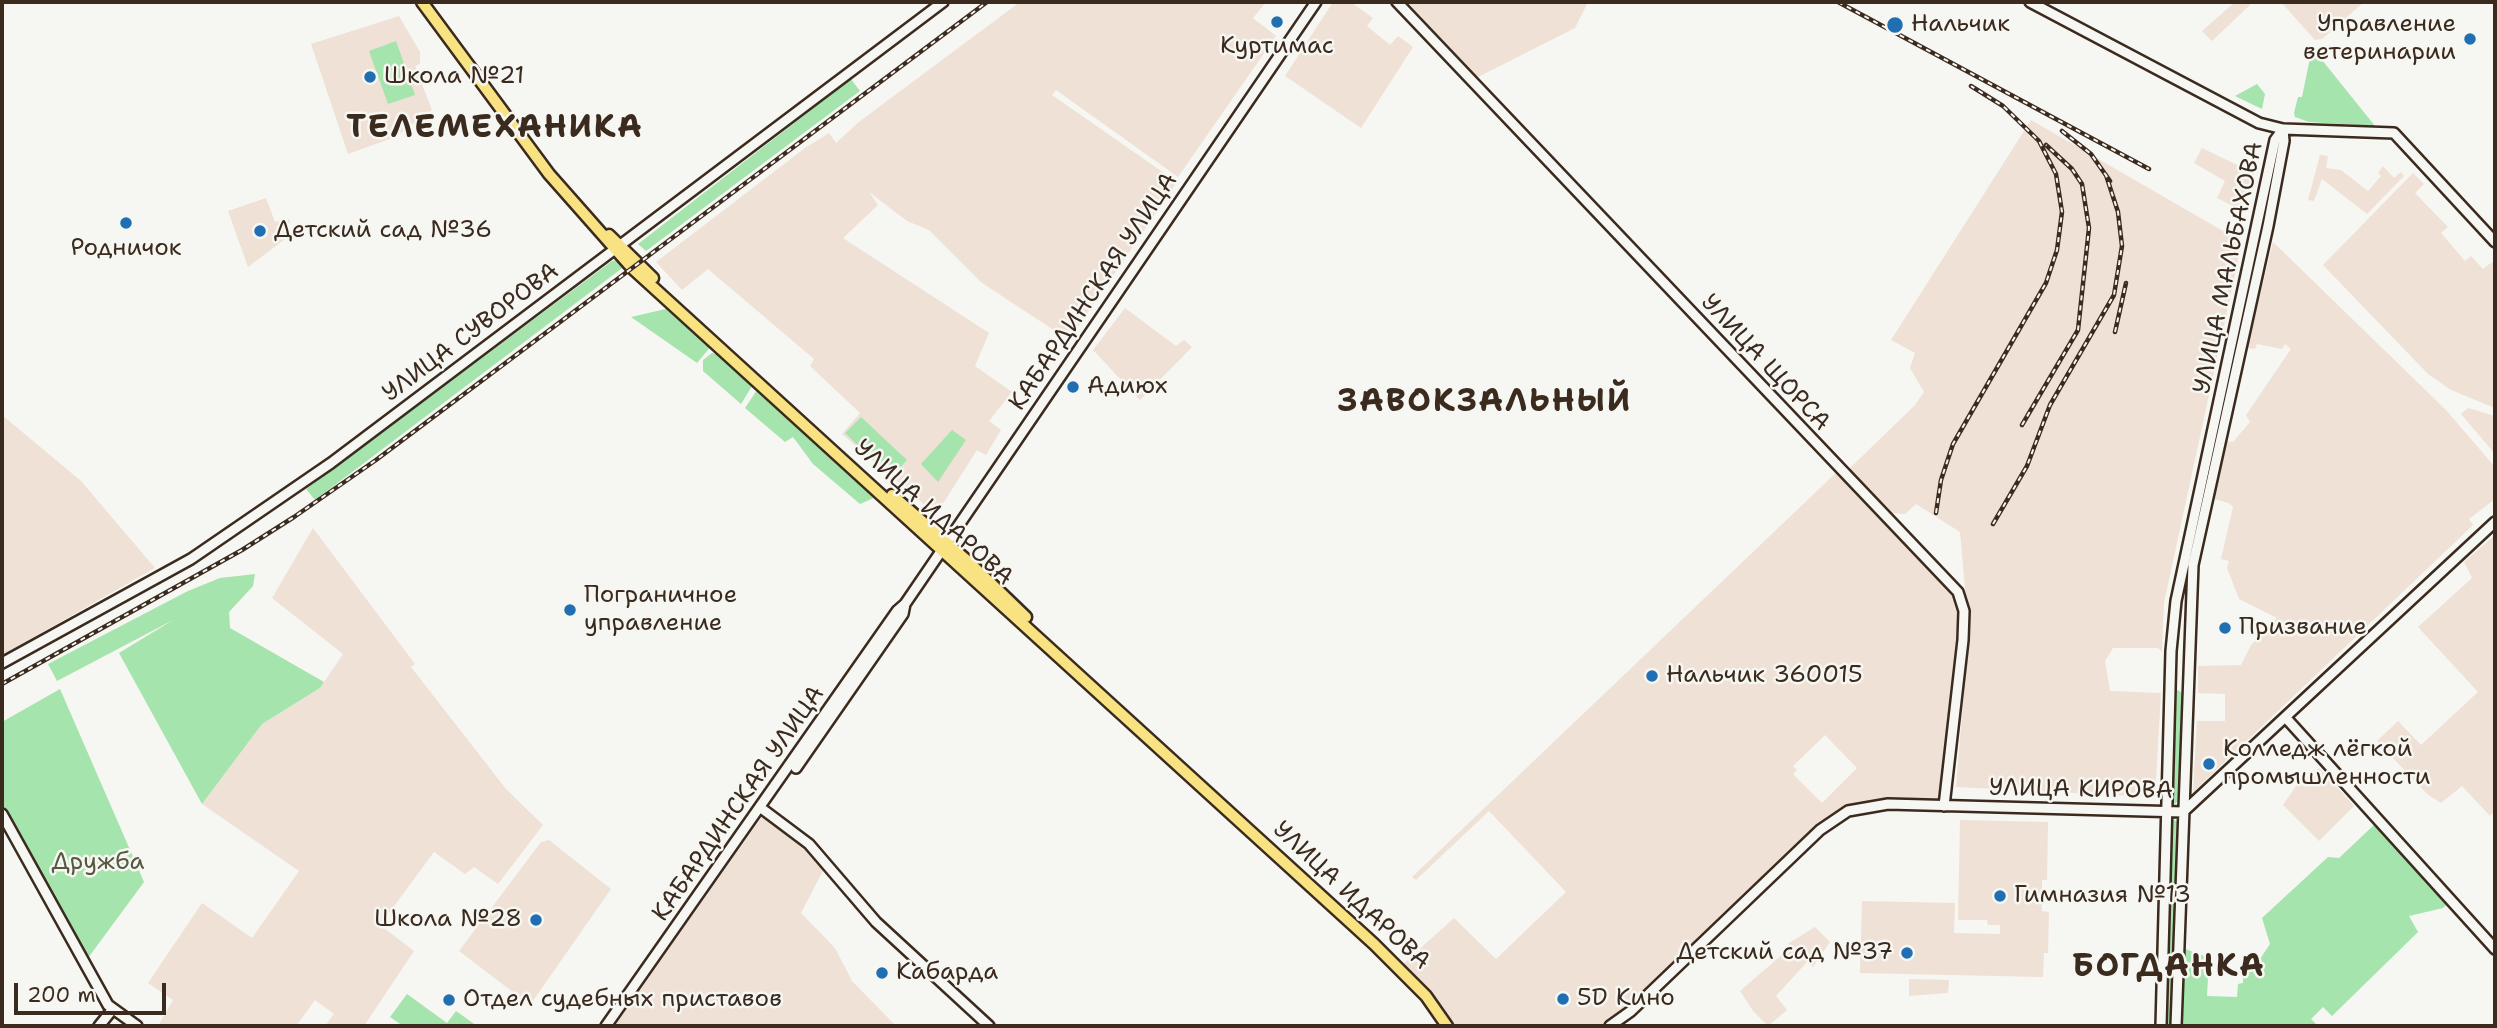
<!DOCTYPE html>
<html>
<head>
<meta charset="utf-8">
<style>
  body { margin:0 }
  #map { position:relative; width:2497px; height:1028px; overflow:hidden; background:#f6f6f2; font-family:"Shantell Sans",sans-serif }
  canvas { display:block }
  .frame { position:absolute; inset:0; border:4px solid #3b2a1e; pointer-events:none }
  .scale { position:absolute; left:14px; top:983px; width:152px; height:32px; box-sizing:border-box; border:4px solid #3b2a1e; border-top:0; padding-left:9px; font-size:21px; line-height:24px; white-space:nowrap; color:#3b2a1e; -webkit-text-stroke:5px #f6f6f2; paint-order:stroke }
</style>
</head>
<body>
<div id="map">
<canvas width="2497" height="1028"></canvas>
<div class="frame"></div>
<div class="scale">200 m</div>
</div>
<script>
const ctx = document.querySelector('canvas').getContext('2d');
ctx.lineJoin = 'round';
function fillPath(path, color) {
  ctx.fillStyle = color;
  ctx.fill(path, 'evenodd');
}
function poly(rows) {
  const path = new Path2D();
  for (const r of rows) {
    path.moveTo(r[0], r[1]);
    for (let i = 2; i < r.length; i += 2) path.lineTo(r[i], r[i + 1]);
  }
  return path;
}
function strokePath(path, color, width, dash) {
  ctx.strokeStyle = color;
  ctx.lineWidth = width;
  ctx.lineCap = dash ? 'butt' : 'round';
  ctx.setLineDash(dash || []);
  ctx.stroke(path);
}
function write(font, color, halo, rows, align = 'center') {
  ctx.font = font + ' "Shantell Sans",sans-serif';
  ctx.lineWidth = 5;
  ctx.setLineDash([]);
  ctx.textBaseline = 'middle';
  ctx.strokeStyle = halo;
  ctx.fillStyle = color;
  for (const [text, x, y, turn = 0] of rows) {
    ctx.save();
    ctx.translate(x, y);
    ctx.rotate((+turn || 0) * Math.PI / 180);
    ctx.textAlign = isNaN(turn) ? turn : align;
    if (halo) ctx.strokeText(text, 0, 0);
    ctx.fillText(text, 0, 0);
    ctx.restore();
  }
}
fillPath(poly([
  [1020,2,1266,2,1253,18,1276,36,1178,177,1056,90,1052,95,1177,182,1069,340,982,283,929,230,907,221,869,192,878,205,843,238,989,333,975,366,1012,392,989,421,1001,430,986,455,977,450,944,502,937,507,927,507,842,434,860,413,810,366,814,359,708,269,682,290,656,262,805,148,829,133,836,143,860,121],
  [1333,2,1351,2,1373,18,1367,26,1390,45,1398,36,1413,47,1361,128,1285,76],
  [1407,2,1588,2,1575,28,1476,78],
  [2235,2,2253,2,2212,41,2202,31],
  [2281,2,2364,2,2322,39,2315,40],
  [399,16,420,52,420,64,415,66,432,110,395,137,348,154,311,44],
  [2031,120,2242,242,2164,603,2162,652,2158,648,2113,648,2105,661,2110,691,2161,693,2155,797,1956,787,1969,632,1960,532,1916,504,1905,514,1889,513,1848,470,1915,405,1924,392,1910,368,1915,353,1891,340],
  [2202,148,2239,166,2242,163,2256,169,2246,197,2249,202,2245,212,2217,198,2225,181,2194,163],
  [2320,155,2328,156,2326,168,2341,170,2368,191,2381,176,2378,173,2383,166,2394,178,2401,172,2404,176,2367,214,2322,179,2314,201,2308,200],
  [2413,173,2424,184,2415,193,2448,227,2441,233,2465,261,2471,256,2483,269,2492,262,2495,266,2495,408,2451,390,2428,374,2323,265],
  [266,198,275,222,289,219,290,223,285,226,289,236,248,267,228,211],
  [2273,242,2446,410,2470,438,2495,467,2495,499,2469,519,2473,525,2193,792,2197,721,2225,721,2225,694,2198,693,2198,666,2241,665,2251,645,2277,618,2239,599,2227,568,2229,561,2221,559,2233,507,2229,503,2214,499,2226,441,2233,442,2250,422,2246,415,2291,349,2285,344,2282,349,2257,344,2255,349,2247,348],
  [1125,308,1176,346,1184,340,1192,347,1140,400,1093,350],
  [2468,408,2495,416,2495,454,2461,414],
  [2,415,81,481,155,568,2,655],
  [1839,470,1899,530,1964,605,1944,806,1888,804,1840,815,1610,1026,1454,1026,1434,997,1403,964,1454,918,1496,959,1566,892,1489,811,1416,880,1412,877],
  [1825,735,1857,768,1822,803,1793,774,1797,770,1793,766],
  [313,528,415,664,411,667,506,789,543,825,498,884,474,867,465,874,434,852,380,925,414,951,364,1026,325,1026,334,1014,315,1000,296,1026,158,1026,173,1000,148,983,202,903,252,938,299,871,202,804,262,724,320,688,343,654,272,598],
  [2495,535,2495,810,2490,816,2462,786,2441,803,2427,794,2377,741,2398,721,2421,745,2478,692,2418,627,2472,578,2464,562],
  [2319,768,2354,806,2319,841,2283,805,2296,786],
  [766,811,826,865,801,913,835,948,852,981,896,1026,614,1026],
  [1960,820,2048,822,2047,880,2042,880,2042,911,2049,912,2048,953,2044,953,2043,977,1860,973,1862,901,1955,903,1954,933,2000,934,2000,925,1988,925,1987,920,1958,920],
  [549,840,611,889,530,1005,459,951,541,842],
  [1815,927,1830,942,1813,967,1807,962,1776,996,1787,1010,1768,1026,1753,1011,1740,991,1784,953,1789,943],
  [1909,979,1949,980,1948,993,1909,996]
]), '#efe1d5');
fillPath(poly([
  [396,41,415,95,388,104,369,51],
  [2315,57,2322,60,2375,126,2309,122,2295,117,2294,113,2298,97,2302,97,2310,58],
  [851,79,860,91,646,251,638,244],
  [2257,84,2265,94,2262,109,2235,96],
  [620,260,625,266,315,500,306,489,612,261],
  [670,308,712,345,697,363,631,317],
  [712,353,721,355,752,386,741,404,703,371,703,360],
  [757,390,808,434,876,497,860,504,813,464,793,437,785,442,745,408],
  [861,417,907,460,891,477,845,433],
  [952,430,966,440,938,482,921,464],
  [255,574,253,586,229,612,230,628,324,682,320,688,262,724,202,804,119,653,173,620,57,681,48,664,188,591,220,578],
  [60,689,144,882,88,958,2,803,2,722],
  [2178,690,2182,693,2179,800,2175,804,2171,802,2174,693],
  [2171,819,2179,822,2173,1026,2165,1026],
  [2375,824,2448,903,2443,908,2409,916,2418,932,2332,1016,2323,1007,2311,1019,2318,1026,2182,1026,2183,948,2209,958,2207,996,2237,997,2238,984,2243,983,2243,967,2258,962,2270,944,2262,918,2328,857,2339,858],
  [407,994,447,1023,456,1011,477,1026,403,1026,390,1017]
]), '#a5e4ac');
const secondary = poly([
  [1397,2,1958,592,1964,611,1963,640,1944,806],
  [2030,2,2259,123,2283,129,2394,133,2495,242],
  [2,663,191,559,331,463,943,2],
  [2286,718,2495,949],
  [796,768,903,614,905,604],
  [761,808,809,844,876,922,989,1026],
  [2,814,108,1005,137,1026],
  [99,1026,112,1010],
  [606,1026,897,611,905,604,1316,2],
  [1610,1026,1631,1011,1820,830,1848,811,1888,804,2183,812,2495,522],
  [2161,1026,2171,651,2176,601,2275,140,2283,129],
  [2176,1026,2193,565,2268,226,2284,141,2283,129]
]);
const primary = poly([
  [422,2,549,174,632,268,1374,944,1426,996,1447,1026],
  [609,235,653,278],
  [892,495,971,564,1026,617]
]);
strokePath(secondary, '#3b2a1e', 14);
strokePath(primary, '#3b2a1e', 15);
strokePath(secondary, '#f6f6f2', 9);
strokePath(primary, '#f8e281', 10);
const rail = poly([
  [1838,2,2149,169],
  [2062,131,2091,154,2110,181],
  [2115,332,2126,283],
  [2022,425,2078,330,2089,228,2082,184,2072,169,2046,145],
  [1936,513,1941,480,1953,444,2046,283,2057,250,2062,212,2056,174,2039,141,2003,106,1971,86],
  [1993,524,2027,466,2050,405,2114,295,2122,246,2118,212,2106,175],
  [2,684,242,550,294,517,376,460,987,2]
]);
strokePath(rail, '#3b2a1e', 4.5);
strokePath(rail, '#f6f6f2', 2, [5]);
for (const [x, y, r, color] of [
  [1277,22,7,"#1f6fb2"],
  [1895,25,9,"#1f6fb2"],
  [2470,39,7,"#1f6fb2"],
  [370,77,7,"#1f6fb2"],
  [126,223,7,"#1f6fb2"],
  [260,231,7,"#1f6fb2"],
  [1073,387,7,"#1f6fb2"],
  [570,610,7,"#1f6fb2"],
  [2225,628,7,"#1f6fb2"],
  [1652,676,7,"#1f6fb2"],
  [2209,764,7,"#1f6fb2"],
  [2000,896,7,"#1f6fb2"],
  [536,920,7,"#1f6fb2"],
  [1907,953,7,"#1f6fb2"],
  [882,973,7,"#1f6fb2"],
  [1563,999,7,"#1f6fb2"],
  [449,1000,7,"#1f6fb2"]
]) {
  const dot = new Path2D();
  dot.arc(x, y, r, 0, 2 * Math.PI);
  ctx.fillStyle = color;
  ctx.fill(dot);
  strokePath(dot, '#f6f6f2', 2.5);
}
write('24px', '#3b2a1e', '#f6f6f2', [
  ["Нальчик",1911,25],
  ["Управление",2456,25,"right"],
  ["ветеринарии",2456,53,"right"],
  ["Куртимас",1277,47,"center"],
  ["Школа №21",384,77],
  ["Детский сад №36",274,231],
  ["Родничок",126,249,"center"],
  ["Адиюх",1087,387],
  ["Пограничное",584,596],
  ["управление",584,624],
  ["Призвание",2239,628],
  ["Нальчик 360015",1666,676],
  ["Колледж лёгкой",2223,750],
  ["промышленности",2223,778],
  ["Гимназия №13",2014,896],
  ["Школа №28",522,920,"right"],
  ["Детский сад №37",1893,953,"right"],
  ["Кабарда",896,973],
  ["5D Кино",1577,999],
  ["Отдел судебных приставов",463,1000]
], 'left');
write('24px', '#3b2a1e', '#f6f6f2', [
  ["УЛИЦА МАЛЬБАХОВА",2229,268,-78],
  ["КАБАРДИНСКАЯ УЛИЦА",1094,292,-56],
  ["УЛИЦА СУВОРОВА",471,333,-37],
  ["УЛИЦА ЩОРСА",1765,363,47],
  ["УЛИЦА ИДАРОВА",933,513,42],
  ["УЛИЦА КИРОВА",2081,790,1],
  ["КАБАРДИНСКАЯ УЛИЦА",739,804,-55],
  ["УЛИЦА ИДАРОВА",1351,896,43]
]);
write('24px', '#565842', '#f6f6f2', [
  ["Дружба",98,863]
]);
ctx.letterSpacing = '2px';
write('bold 32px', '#3b2a1e', '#f6f6f2', [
  ["ТЕЛЕМЕХАНИКА",495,129],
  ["ЗАВОКЗАЛЬНЫЙ",1485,403],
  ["БОГДАНКА",2169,968]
]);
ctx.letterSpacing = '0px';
</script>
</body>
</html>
